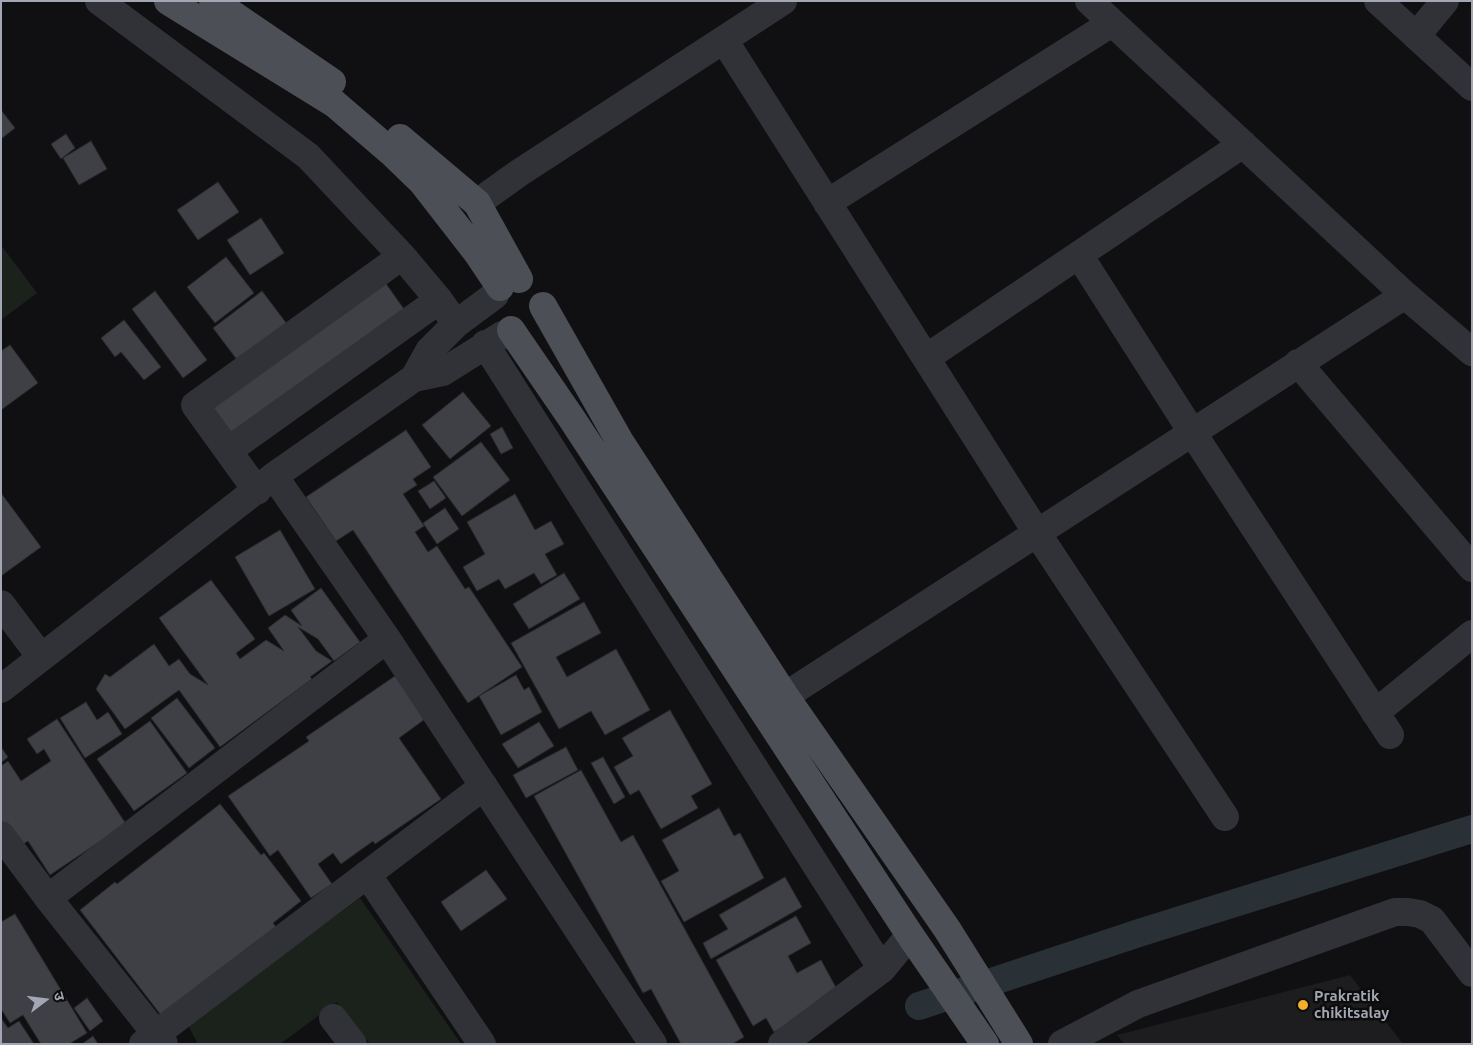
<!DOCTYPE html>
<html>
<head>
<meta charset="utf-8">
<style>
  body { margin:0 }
  #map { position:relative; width:1473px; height:1045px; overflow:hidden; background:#101012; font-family:Ubuntu,"Noto Sans Devanagari",sans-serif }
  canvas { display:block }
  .frame { position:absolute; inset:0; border:2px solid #a2a7b3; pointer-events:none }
  .north { position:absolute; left:20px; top:975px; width:50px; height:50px; -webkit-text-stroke:4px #0c0c0d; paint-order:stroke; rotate:75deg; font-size:14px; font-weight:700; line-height:20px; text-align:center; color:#a2a7b3 }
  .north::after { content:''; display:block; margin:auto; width:18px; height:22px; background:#a2a7b3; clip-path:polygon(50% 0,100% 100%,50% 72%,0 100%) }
</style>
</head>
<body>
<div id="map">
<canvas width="1473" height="1045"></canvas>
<div class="frame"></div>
<div class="north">उ</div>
</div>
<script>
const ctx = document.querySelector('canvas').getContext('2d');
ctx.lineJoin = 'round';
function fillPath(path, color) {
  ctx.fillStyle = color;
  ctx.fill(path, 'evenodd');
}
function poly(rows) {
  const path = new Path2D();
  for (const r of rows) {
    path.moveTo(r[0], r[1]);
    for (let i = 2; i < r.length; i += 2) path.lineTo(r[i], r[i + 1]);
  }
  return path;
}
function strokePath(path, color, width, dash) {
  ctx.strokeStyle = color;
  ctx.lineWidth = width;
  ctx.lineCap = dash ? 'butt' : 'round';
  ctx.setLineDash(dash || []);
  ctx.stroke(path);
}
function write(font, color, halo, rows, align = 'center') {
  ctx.font = font + ' Ubuntu,sans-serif';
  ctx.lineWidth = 5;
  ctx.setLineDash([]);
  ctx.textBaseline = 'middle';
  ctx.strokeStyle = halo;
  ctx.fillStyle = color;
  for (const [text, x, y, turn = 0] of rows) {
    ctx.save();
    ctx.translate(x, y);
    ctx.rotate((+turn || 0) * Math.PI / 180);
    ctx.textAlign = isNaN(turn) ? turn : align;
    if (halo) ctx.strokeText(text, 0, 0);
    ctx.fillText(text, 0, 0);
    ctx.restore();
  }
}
fillPath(poly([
  [1350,975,1403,1044,1124,1044,1117,1035]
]), '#1d1d1f');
fillPath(poly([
  [1,245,37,293,1,320],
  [360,898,461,1044,370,1044,337,1002,280,1044,198,1044,188,1025]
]), '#1b221c');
strokePath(poly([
  [919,1006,1142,932,1472,829]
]), '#293137', 28);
const building = poly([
  [1,110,15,128,1,139,1,110],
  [66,134,75,148,61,159,51,144,66,134],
  [91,141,107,169,79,185,63,158,91,141],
  [218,182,239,212,198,240,177,210,218,182],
  [261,218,284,253,250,275,227,240,261,218],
  [226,257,254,293,215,323,187,287,226,257],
  [382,278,406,312,232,438,208,404,382,278],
  [155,291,207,360,183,378,132,309,155,291],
  [262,291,290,328,241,365,213,328,262,291],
  [124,320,161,367,144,380,121,352,115,357,101,338,124,320],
  [10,345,38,383,1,410,1,351,10,345],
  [463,392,491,426,450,459,422,425,463,392],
  [502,427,513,448,501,454,490,434,502,427],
  [406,430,431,467,413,479,417,485,403,494,424,526,415,532,428,552,437,546,465,589,469,587,522,667,468,703,353,530,336,541,306,497,406,430],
  [481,442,510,480,462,516,433,477,481,442],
  [434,481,446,498,430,509,418,491,434,481],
  [1,493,41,547,1,576,1,493],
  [515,494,535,530,551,521,564,544,545,554,557,575,541,584,534,573,505,589,499,579,477,591,463,567,485,554,467,522,515,494],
  [445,508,459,529,437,544,423,523,445,508],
  [280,530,315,589,269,616,235,557,280,530],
  [564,573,580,599,529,629,513,604,564,573],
  [211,580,255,639,236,653,240,659,266,640,284,651,268,628,285,615,302,626,291,610,321,588,360,642,334,661,318,639,298,627,316,651,332,661,310,677,312,679,220,747,179,690,125,729,96,689,105,674,110,677,154,644,169,666,179,659,190,674,208,685,159,618,211,580],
  [584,602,601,633,556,657,567,677,616,649,650,710,605,735,591,711,559,729,511,643,584,602],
  [516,675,524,690,529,687,542,712,501,735,479,696,516,675],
  [395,676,425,719,399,738,441,799,375,844,373,841,341,864,333,853,318,864,332,884,311,898,278,850,270,856,228,796,309,741,306,737,395,676],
  [177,698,215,748,189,768,151,718,177,698],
  [86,702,97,720,108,712,122,734,85,758,60,718,86,702],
  [670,710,712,784,691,796,698,808,661,829,639,790,630,795,614,767,633,756,622,738,670,710],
  [57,719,126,824,50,875,28,841,20,846,1,824,1,766,8,761,21,781,51,761,44,749,37,754,27,739,57,719],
  [150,721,187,773,134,811,97,759,150,721],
  [539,722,554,746,518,768,502,744,539,722],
  [1,747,8,757,1,763,1,747],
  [566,747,578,770,526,798,513,775,566,747],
  [603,757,625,797,614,804,591,763,603,757],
  [581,770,621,842,633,835,744,1037,732,1044,681,1044,651,989,643,993,534,796,581,770],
  [220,804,261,855,264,853,301,901,273,923,278,930,164,1019,80,910,115,882,117,884,220,804],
  [719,808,734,836,740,833,764,878,684,922,661,881,679,871,662,840,719,808],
  [486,870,507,899,461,931,441,902,486,870],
  [785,877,802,907,711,959,703,943,728,929,719,915,785,877],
  [15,914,87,1033,69,1044,41,1044,23,1015,10,1023,1,1009,1,922,15,914],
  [796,916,811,943,788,956,797,973,821,960,840,995,774,1032,766,1018,753,1026,716,960,796,916],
  [87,998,103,1021,90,1031,74,1008,87,998],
  [1,1018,8,1028,19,1021,34,1044,1,1044,1,1018],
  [93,1036,98,1044,82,1044,93,1036]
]);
fillPath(building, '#3f4045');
strokePath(building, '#2a2a2e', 1);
strokePath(poly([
  [99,1,308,156,402,256,439,300,456,324],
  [1378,1,1472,87],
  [1416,36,1445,1],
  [724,40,1037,533,1225,817],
  [477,203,519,173,783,1],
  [827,203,1112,23],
  [1079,255,1192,432,1390,735],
  [1405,295,1472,352],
  [485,344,882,969],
  [926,358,1243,144],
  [1298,363,1472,568],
  [414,378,429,351,456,324,495,295],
  [229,450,439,300],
  [274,476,387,639,653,1044],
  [257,491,195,405,402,256],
  [1,604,41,657],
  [1,689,274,476,414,378,443,372,502,335],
  [785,696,1405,295,1089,1],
  [1375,713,1472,634],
  [1,835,48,898,164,1044],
  [367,874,482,1044],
  [48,898,387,639],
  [333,1018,353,1044],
  [143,1044,484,786],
  [782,1044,882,969,910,935],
  [1062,1044,1138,1004,1395,912,1408,912,1420,914,1432,920,1472,973]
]), '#313237', 28);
strokePath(poly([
  [168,1,335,104,391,152,422,182,478,254,500,287],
  [213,1,332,82],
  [400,138,477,203,519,279],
  [543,306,619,440,785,696,947,929,1019,1044],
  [511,330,572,419,910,935,985,1044]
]), '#4d4f56', 28);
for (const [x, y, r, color] of [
  [1303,1005,6,"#f3af28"]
]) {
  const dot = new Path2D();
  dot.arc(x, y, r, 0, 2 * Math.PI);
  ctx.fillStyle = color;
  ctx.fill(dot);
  strokePath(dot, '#0c0c0d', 2);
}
write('bold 15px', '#a2a7b3', '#0c0c0d', [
  ["Prakratik",1314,996],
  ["chikitsalay",1314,1013]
], 'left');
</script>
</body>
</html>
